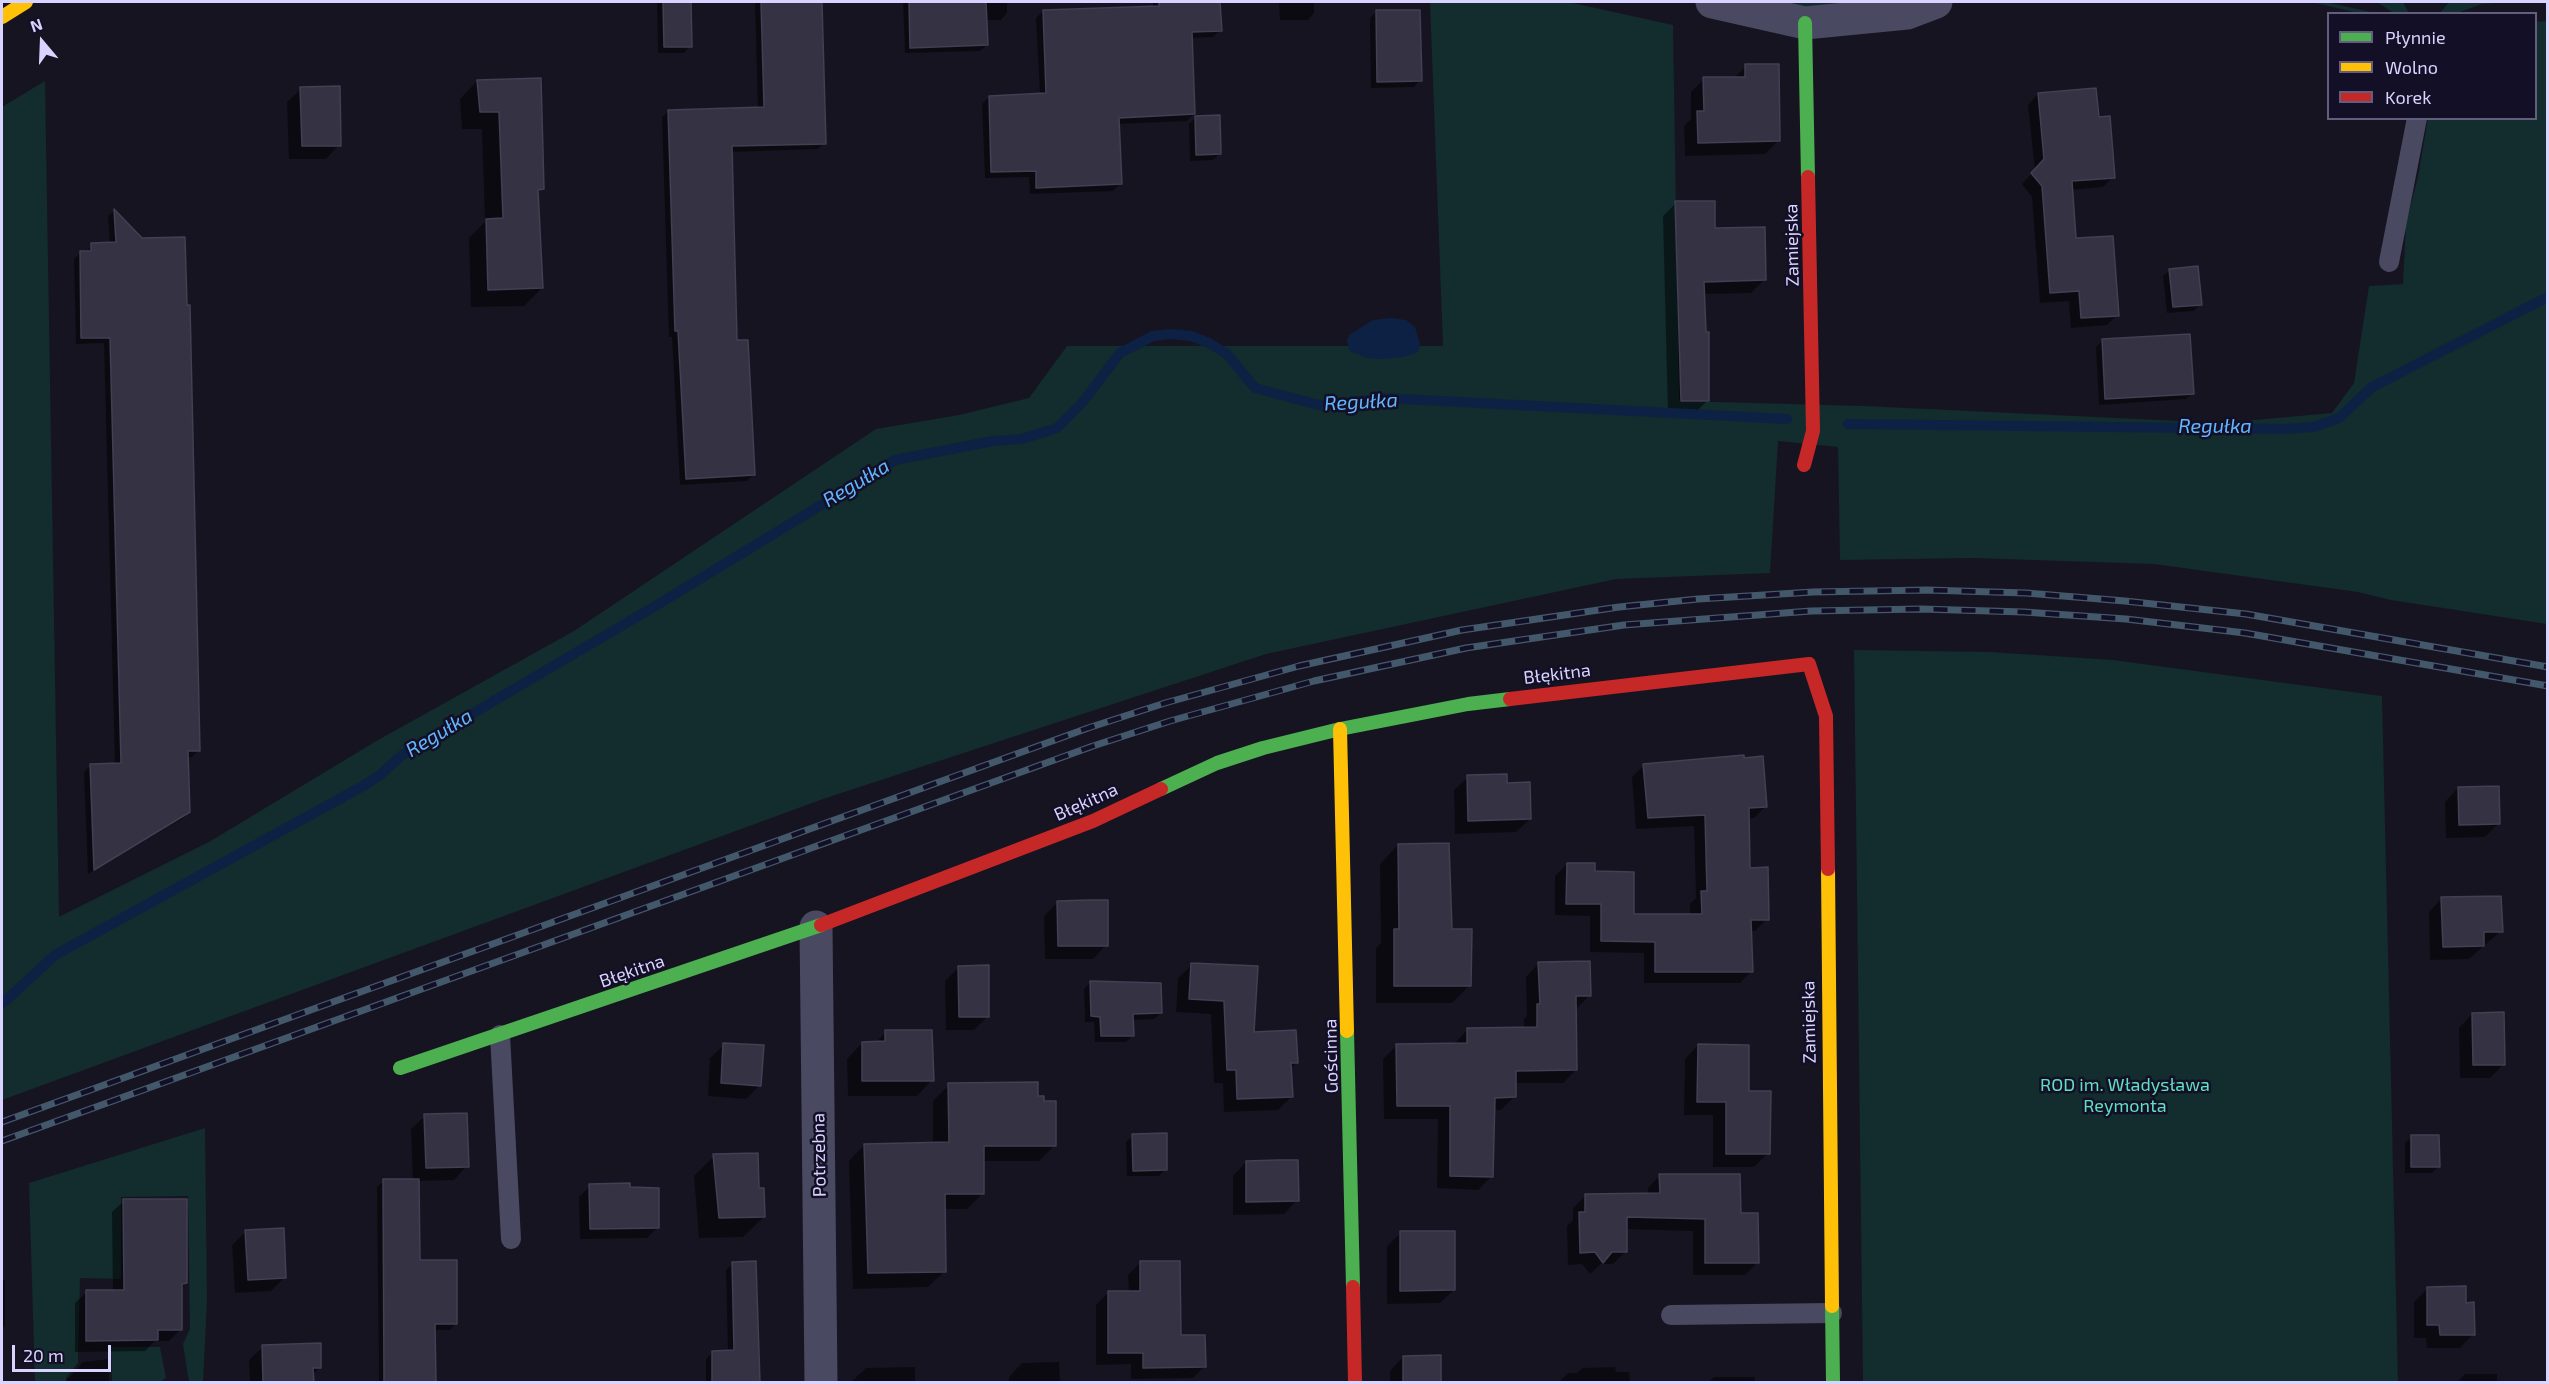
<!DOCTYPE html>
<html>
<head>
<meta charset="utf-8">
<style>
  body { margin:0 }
  #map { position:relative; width:2549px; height:1384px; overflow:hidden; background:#161421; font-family:"Exo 2",sans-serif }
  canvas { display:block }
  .frame { position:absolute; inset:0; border:3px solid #d9d4ff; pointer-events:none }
  .legend { position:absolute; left:2327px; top:12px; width:210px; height:108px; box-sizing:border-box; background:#130f26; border:2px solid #625e7d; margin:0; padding:8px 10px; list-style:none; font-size:18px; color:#d9d4ff }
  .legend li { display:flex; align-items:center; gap:12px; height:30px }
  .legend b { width:30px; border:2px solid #625e7d }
  .north { position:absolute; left:12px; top:12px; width:60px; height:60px; -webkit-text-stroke:4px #130f26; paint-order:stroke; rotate:341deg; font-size:16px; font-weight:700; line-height:24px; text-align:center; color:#d9d4ff }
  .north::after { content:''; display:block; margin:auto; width:21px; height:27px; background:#d9d4ff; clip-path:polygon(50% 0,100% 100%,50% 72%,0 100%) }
  .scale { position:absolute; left:12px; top:1345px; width:99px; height:27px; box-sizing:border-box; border:3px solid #d9d4ff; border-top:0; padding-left:8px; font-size:18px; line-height:21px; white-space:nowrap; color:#d9d4ff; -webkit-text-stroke:4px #130f26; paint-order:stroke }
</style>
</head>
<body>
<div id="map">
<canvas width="2549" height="1384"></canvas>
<div class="frame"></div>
<ul class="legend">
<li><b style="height:8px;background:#4caf50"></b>Płynnie</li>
<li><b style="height:8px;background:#ffc107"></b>Wolno</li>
<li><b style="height:8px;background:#c62828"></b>Korek</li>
</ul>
<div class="north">N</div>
<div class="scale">20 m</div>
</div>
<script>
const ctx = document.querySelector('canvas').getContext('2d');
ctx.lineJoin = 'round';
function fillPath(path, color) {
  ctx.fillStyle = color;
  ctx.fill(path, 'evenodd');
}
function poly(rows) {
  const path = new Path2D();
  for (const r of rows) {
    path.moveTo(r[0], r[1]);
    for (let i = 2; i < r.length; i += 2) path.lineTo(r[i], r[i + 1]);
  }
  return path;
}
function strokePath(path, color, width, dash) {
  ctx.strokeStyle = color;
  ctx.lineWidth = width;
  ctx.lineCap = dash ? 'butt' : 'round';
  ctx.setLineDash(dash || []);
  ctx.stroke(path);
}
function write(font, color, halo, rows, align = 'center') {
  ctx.font = font + ' "Exo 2",sans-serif';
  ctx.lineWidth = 5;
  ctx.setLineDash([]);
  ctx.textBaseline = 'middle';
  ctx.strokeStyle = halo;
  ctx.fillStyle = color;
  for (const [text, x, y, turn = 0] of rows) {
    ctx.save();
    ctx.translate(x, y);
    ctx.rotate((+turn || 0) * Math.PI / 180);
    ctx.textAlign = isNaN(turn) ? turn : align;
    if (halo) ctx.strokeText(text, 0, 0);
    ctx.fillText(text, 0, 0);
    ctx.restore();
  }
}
fillPath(poly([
  [1430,2,1568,2,1673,25,1679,401,1865,406,2222,423,2332,413,2354,383,2369,286,2403,284,2406,223,2418,177,2428,119,2536,118,2536,22,2547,21,2547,624,2391,600,2358,592,2154,564,1973,558,1840,560,1838,447,1778,441,1770,573,1616,579,1266,654,823,799,2,1100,2,107,45,81,59,917,209,842,378,740,574,631,876,429,959,415,1029,398,1067,346,1443,346],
  [1774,2,1871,2,1800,7],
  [2311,2,2326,2,2375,13,2354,12],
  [2377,2,2403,2,2409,13,2392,12],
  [2449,2,2513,2,2482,4,2457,13,2440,13],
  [1854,650,1990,652,2113,660,2382,696,2398,1382,1863,1382],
  [205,1128,207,1301,203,1382,189,1382,183,1344,190,1329,188,1196,121,1197,121,1279,80,1278,78,1363,66,1378,66,1382,35,1382,29,1183],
  [111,1347,160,1347,166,1378,160,1382,112,1382]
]), '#132c2d');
fillPath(poly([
  [1391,318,1406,320,1415,327,1420,344,1418,352,1404,357,1382,359,1366,358,1350,351,1347,341,1349,335,1373,320]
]), '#0d2144');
fillPath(poly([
  [657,2,690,2,690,46,684,53,658,53],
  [755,2,820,2,824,143,818,149,730,152,736,342,753,475,747,481,680,485,672,337,669,337,662,117,669,111,758,109],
  [903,2,1007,2,1007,13,1001,20,986,20,987,45,980,51,905,53],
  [1153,2,1219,2,1220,30,1213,37,1191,38,1194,114,1187,121,1118,124,1120,184,1113,191,1030,194,1029,177,985,178,982,104,989,97,1040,95,1036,18,1043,11,1153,7],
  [1279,2,1314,2,1314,13,1308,20,1280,20],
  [1376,12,1420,80,1414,87,1371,88,1370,18],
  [1746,66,1778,141,1765,154,1685,156,1684,126,1691,119,1691,92,1704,79,1733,79],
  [539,80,542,188,537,194,542,288,524,306,471,307,469,238,485,222,482,129,462,129,460,99,477,81],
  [301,89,339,145,326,159,289,159,287,102],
  [2038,94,2097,119,2113,177,2103,187,2071,190,2074,240,2117,315,2107,325,2071,328,2069,301,2040,303,2032,197,2022,184,2035,170,2028,105],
  [1196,117,1219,154,1213,160,1190,161,1189,124],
  [1676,203,1714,230,1764,280,1751,293,1703,294,1708,400,1695,413,1668,413,1663,216],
  [114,211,199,750,192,757,186,757,189,812,182,819,88,874,84,772,90,766,115,765,104,343,76,344,74,259,80,253,86,253,92,244,110,244,108,216],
  [2170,270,2200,304,2194,311,2167,313,2163,276],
  [2102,341,2192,393,2186,399,2099,405,2096,347],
  [1644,765,1766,806,1754,818,1747,819,1749,869,1767,919,1755,931,1750,931,1752,971,1740,983,1644,983,1644,953,1590,952,1590,916,1555,915,1555,876,1567,864,1594,872,1632,915,1690,915,1690,904,1696,898,1694,826,1636,829,1632,777],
  [1468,777,1505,784,1530,819,1516,832,1455,834,1454,790],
  [2458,788,2499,823,2485,837,2446,838,2445,802],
  [1398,845,1470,985,1452,1003,1376,1003,1376,948,1381,943,1380,864],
  [2442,898,2501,931,2469,959,2430,960,2429,912],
  [1058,902,1106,945,1093,959,1045,959,1044,916],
  [1539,963,1589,996,1576,1009,1576,1070,1563,1083,1514,1083,1514,1097,1501,1110,1493,1110,1492,1176,1478,1190,1437,1188,1438,1119,1384,1119,1383,1059,1396,1046,1454,1044,1468,1029,1524,1028,1524,1019,1527,1016,1526,977],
  [1192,965,1256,967,1253,1033,1296,1063,1290,1069,1291,1097,1278,1110,1224,1112,1223,1083,1214,1083,1211,1014,1176,1012,1178,978],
  [959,967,988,1016,974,1030,946,1030,945,981],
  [1090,983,1161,1013,1154,1019,1132,1020,1132,1036,1126,1042,1095,1042,1094,1022,1085,1022,1084,989],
  [2472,1014,2503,1065,2490,1078,2460,1078,2459,1028],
  [886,1032,932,1080,917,1096,848,1096,847,1059,862,1043,875,1043],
  [724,1045,760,1085,746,1099,708,1096,710,1058],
  [1698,1045,1747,1093,1768,1153,1754,1167,1713,1167,1713,1115,1684,1115,1685,1059],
  [949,1085,1037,1097,1055,1145,1039,1161,983,1161,983,1193,967,1209,944,1209,944,1272,928,1287,853,1289,849,1161,864,1145,933,1144,933,1101],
  [425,1116,467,1166,454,1180,417,1181,418,1262,456,1323,450,1330,434,1330,435,1382,379,1382,377,1187,384,1181,413,1181,411,1129],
  [1133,1136,1166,1169,1159,1176,1127,1176,1126,1142],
  [2412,1137,2438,1167,2432,1173,2405,1173,2405,1143],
  [714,1156,758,1189,764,1217,743,1237,699,1238,694,1176],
  [1246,1162,1297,1200,1284,1214,1233,1215,1233,1176],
  [1660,1175,1740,1215,1758,1262,1745,1275,1693,1275,1693,1231,1625,1229,1625,1252,1613,1264,1601,1264,1590,1274,1582,1264,1568,1265,1567,1226,1573,1220,1573,1208,1585,1196,1648,1195,1648,1188],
  [590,1186,629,1189,658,1227,647,1238,580,1239,579,1197],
  [124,1201,186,1283,181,1288,181,1329,169,1341,155,1341,145,1351,75,1352,75,1303,87,1292,113,1292,112,1212],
  [246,1231,284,1278,271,1291,235,1293,232,1245],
  [1401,1233,1454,1290,1440,1303,1387,1304,1387,1246],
  [1141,1262,1179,1337,1205,1366,1193,1378,1131,1379,1131,1364,1096,1365,1096,1305,1108,1293,1129,1293,1128,1275],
  [733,1263,758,1382,706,1382,706,1359,712,1353,728,1352,726,1270],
  [2,1280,5,1280,5,1325,2,1329],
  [2427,1289,2464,1304,2473,1334,2460,1348,2427,1348,2426,1338,2414,1338,2414,1302],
  [263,1347,320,1367,312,1375,312,1382,250,1382,249,1360],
  [1403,1357,1440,1382,1390,1382,1390,1371],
  [109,1359,109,1382,65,1382,83,1362],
  [1059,1362,1060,1382,1009,1382,1009,1377,1022,1363],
  [915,1367,915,1382,851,1382,866,1368],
  [1615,1367,1616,1372,1629,1372,1630,1382,1559,1382,1568,1373,1577,1373,1583,1368],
  [2465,1374,2497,1374,2497,1382,2457,1382],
  [1714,1377,1755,1377,1755,1382,1708,1382]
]), '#0007');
strokePath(poly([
  [1848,424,2284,429,2314,427,2339,418,2372,387,2548,297],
  [2,1004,55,955,363,786,380,775,402,755,657,605,895,460,993,441,1022,439,1057,428,1082,403,1120,353,1153,336,1170,334,1191,336,1209,343,1227,354,1255,388,1315,404,1326,406,1383,398,1787,419]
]), '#0d2144', 10);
const building = poly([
  [663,2,691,2,692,47,664,47,663,2],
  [761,2,822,2,826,144,732,146,737,340,748,340,755,475,686,479,678,331,675,331,668,110,764,107,761,2],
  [909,2,986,2,988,45,910,48,909,2],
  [1159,2,1220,2,1222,31,1192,32,1195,114,1119,118,1122,184,1036,188,1036,171,991,172,989,96,1046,93,1043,10,1159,6,1159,2],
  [1376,10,1420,10,1422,81,1377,82,1376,10],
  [1745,64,1779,64,1780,141,1698,143,1697,111,1704,111,1703,77,1745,77,1745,64],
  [541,78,544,189,538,190,543,288,488,290,486,219,503,218,499,112,480,112,477,80,541,78],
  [340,86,341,146,302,146,300,87,340,86],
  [2096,88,2099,117,2110,116,2115,178,2072,181,2076,238,2113,236,2119,316,2081,318,2079,291,2050,293,2042,186,2031,173,2044,159,2038,93,2096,88],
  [1220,115,1221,154,1196,155,1195,116,1220,115],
  [1675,201,1715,201,1715,228,1765,227,1766,280,1704,282,1706,332,1709,332,1709,401,1681,401,1675,201],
  [114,209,142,238,185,237,187,305,190,305,200,751,188,751,190,812,94,870,90,764,121,763,110,338,81,338,80,251,91,251,91,243,116,242,114,209],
  [2198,266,2202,305,2173,307,2169,269,2198,266],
  [2190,334,2194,394,2105,399,2102,339,2190,334],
  [1744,755,1744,758,1763,756,1767,807,1749,808,1750,868,1768,867,1769,920,1751,920,1753,972,1655,972,1655,942,1601,941,1601,904,1566,904,1567,863,1595,863,1595,871,1634,872,1634,914,1702,914,1701,891,1707,891,1705,815,1648,818,1643,764,1744,755],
  [1507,774,1507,783,1530,782,1531,819,1468,821,1467,775,1507,774],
  [2499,786,2500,824,2459,825,2458,787,2499,786],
  [1449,843,1452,929,1472,929,1471,986,1394,986,1394,929,1399,929,1398,844,1449,843],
  [2501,896,2503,932,2484,932,2484,946,2443,947,2441,897,2501,896],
  [1089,900,1108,900,1108,946,1058,946,1057,901,1089,900],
  [1590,961,1591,996,1576,996,1577,1070,1516,1071,1516,1097,1495,1098,1493,1177,1450,1176,1450,1106,1397,1106,1396,1044,1467,1043,1467,1028,1537,1027,1537,1004,1540,1004,1538,962,1590,961],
  [1191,963,1258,966,1254,1032,1296,1030,1298,1063,1291,1063,1293,1097,1237,1099,1236,1070,1227,1070,1224,1001,1189,999,1191,963],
  [989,965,989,1017,959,1017,958,966,989,965],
  [1090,981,1161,983,1162,1013,1133,1014,1134,1036,1101,1036,1100,1017,1091,1016,1090,981],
  [2504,1012,2505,1065,2473,1065,2472,1013,2504,1012],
  [885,1030,932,1030,934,1081,862,1081,862,1042,885,1041,885,1030],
  [723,1043,764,1045,761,1086,721,1083,723,1043],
  [1698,1044,1749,1045,1749,1091,1771,1091,1770,1154,1726,1154,1726,1102,1697,1102,1698,1044],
  [1038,1082,1038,1096,1044,1096,1044,1101,1056,1101,1056,1146,984,1146,984,1194,945,1194,946,1272,868,1273,864,1144,949,1142,948,1083,1038,1082],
  [467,1113,469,1167,426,1168,424,1114,467,1113],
  [1167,1133,1167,1170,1133,1171,1132,1134,1167,1133],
  [2411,1135,2439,1135,2440,1167,2411,1167,2411,1135],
  [758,1153,759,1188,764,1188,765,1217,719,1218,713,1154,758,1153],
  [1278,1160,1298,1160,1299,1201,1246,1202,1246,1161,1278,1160],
  [1659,1174,1740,1174,1741,1213,1758,1213,1759,1263,1705,1263,1705,1219,1627,1217,1627,1252,1612,1252,1603,1263,1595,1252,1580,1253,1579,1212,1585,1212,1585,1194,1660,1193,1659,1174],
  [383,1179,419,1179,420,1260,457,1260,457,1324,435,1324,436,1383,384,1383,383,1179],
  [630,1183,630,1187,659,1188,659,1228,590,1229,589,1184,630,1183],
  [123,1199,187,1199,187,1283,182,1284,182,1330,158,1330,158,1340,86,1341,86,1290,124,1290,123,1199],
  [284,1228,286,1278,248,1280,245,1230,284,1228],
  [1400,1231,1455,1231,1455,1290,1400,1291,1400,1231],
  [756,1261,760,1383,712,1383,712,1351,734,1350,732,1262,756,1261],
  [1140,1261,1180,1261,1181,1335,1205,1335,1206,1367,1143,1368,1143,1353,1108,1353,1108,1291,1140,1291,1140,1261],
  [2466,1286,2466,1303,2474,1302,2475,1335,2440,1335,2439,1325,2427,1325,2427,1287,2466,1286],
  [321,1343,321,1368,313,1368,314,1383,263,1383,262,1345,321,1343],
  [1441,1355,1441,1383,1403,1383,1403,1356,1441,1355]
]);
fillPath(building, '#343243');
strokePath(building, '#433f54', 1.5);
strokePath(poly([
  [2389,262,2417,118],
  [500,1035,511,1239],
  [1671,1315,1832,1313]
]), '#4a4962', 20);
strokePath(poly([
  [1712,2,1805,23,1907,13,1936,2],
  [816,927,821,1382]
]), '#4a4962', 33);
strokePath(poly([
  [1805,23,1808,177],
  [1161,789,1217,763,1263,748,1340,729,1468,704,1510,699],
  [1347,1031,1353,1287],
  [400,1068,821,925],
  [1832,1306,1833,1382]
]), '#4caf50', 14);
strokePath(poly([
  [2,17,26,2],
  [1340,729,1347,1031],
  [1828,869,1832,1306]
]), '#ffc107', 14);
strokePath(poly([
  [1804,465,1813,431,1808,177],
  [1510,699,1809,664,1826,716,1828,869],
  [821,925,1093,821,1161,789],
  [1353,1287,1355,1382]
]), '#c62828', 14);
const rail = poly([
  [2,1122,1088,728,1165,703,1299,666,1462,630,1619,607,1698,599,1813,592,1927,590,2026,593,2125,601,2246,614,2548,667],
  [2,1141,1093,746,1170,721,1314,681,1466,648,1624,625,1811,611,1921,609,2024,612,2126,619,2245,633,2548,686]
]);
strokePath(rail, '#43596b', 7);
strokePath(rail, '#130f26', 4.5, [14]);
write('18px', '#d9d4ff', '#130f26', [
  ["Zamiejska",1792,245,-91],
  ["Błękitna",1557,674,-7],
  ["Błękitna",1086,802,-24],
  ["Błękitna",632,971,-19],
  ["Zamiejska",1809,1022,-91],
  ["Gościnna",1331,1056,-91],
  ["Potrzebna",819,1155,-91]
]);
write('18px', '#5fe0c0', '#130f26', [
  ["ROD im. Władysława",2125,1085],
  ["Reymonta",2125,1106]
]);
write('italic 20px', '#62b6ff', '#130f26', [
  ["Regułka",1361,402,-3],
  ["Regułka",2215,426],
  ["Regułka",856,483,-31],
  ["Regułka",439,733,-31]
]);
</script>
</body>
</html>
